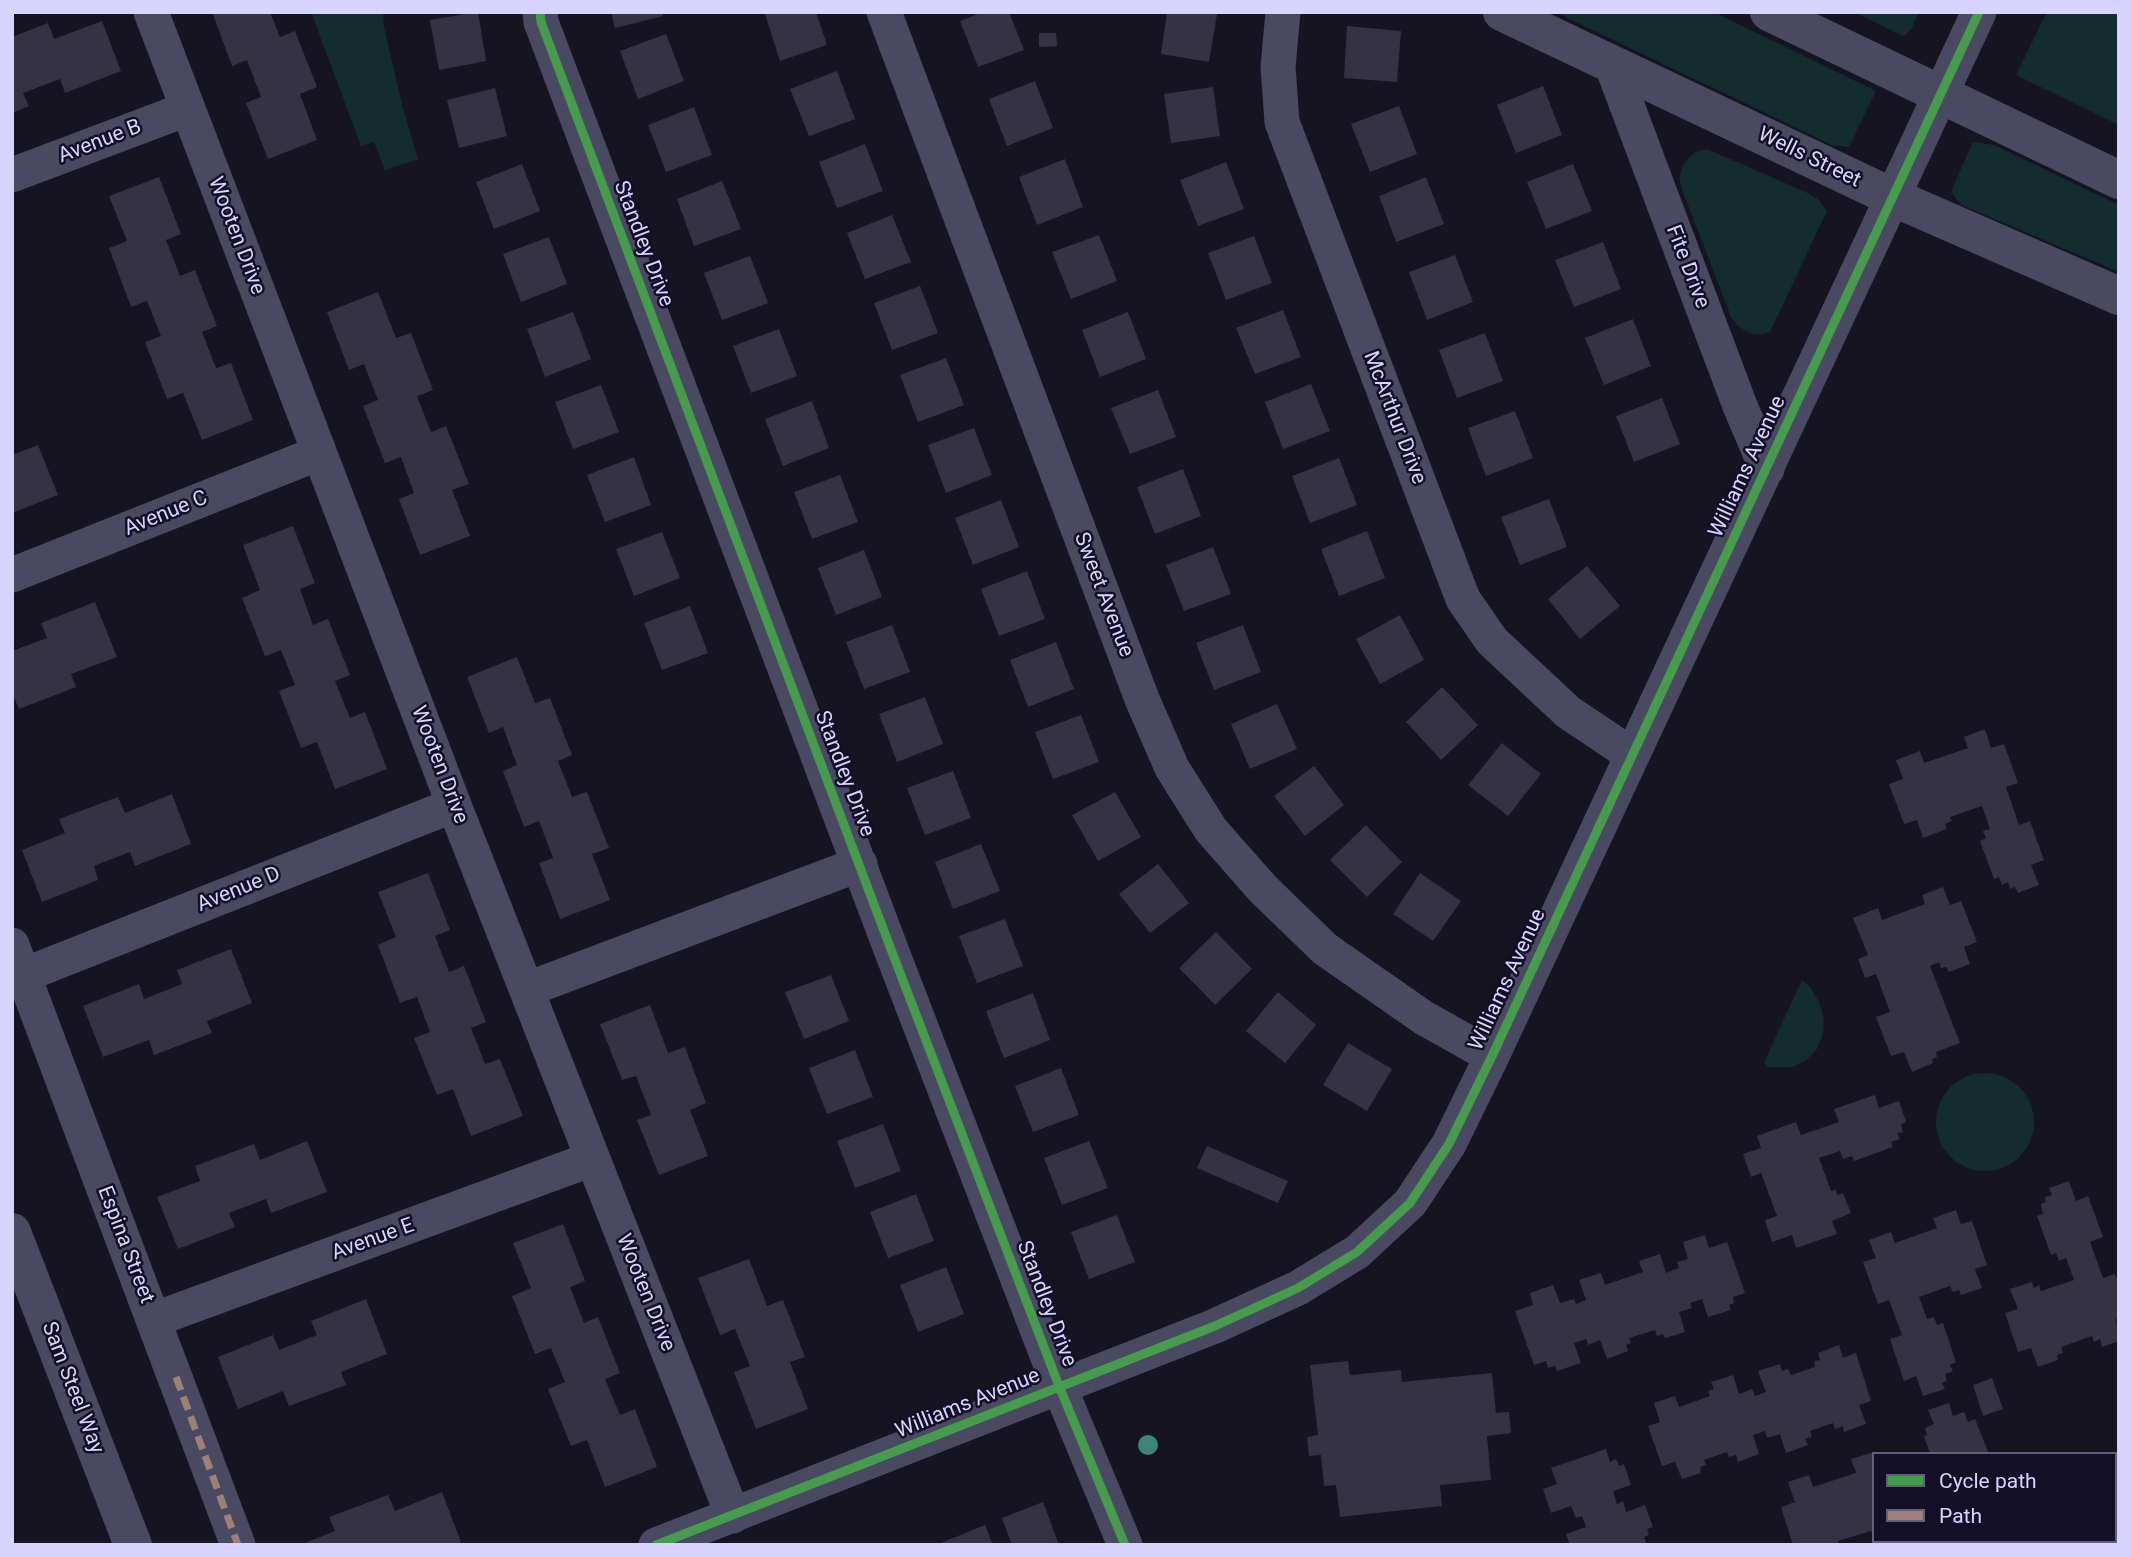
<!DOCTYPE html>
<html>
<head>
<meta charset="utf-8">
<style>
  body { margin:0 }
  #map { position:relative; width:2131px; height:1557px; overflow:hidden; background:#161421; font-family:Roboto,sans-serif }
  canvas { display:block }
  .frame { position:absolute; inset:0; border:14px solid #d9d4ff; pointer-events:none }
  .legend { position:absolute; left:1872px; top:1452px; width:245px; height:91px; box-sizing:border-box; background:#130f26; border:2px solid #625e7d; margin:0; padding:9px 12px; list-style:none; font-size:21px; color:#d9d4ff }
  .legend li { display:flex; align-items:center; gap:14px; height:35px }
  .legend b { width:35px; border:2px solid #625e7d }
</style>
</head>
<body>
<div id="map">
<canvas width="2131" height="1557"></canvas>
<div class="frame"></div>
<ul class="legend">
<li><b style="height:9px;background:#469c4c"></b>Cycle path</li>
<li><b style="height:9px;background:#9e8076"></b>Path</li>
</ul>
</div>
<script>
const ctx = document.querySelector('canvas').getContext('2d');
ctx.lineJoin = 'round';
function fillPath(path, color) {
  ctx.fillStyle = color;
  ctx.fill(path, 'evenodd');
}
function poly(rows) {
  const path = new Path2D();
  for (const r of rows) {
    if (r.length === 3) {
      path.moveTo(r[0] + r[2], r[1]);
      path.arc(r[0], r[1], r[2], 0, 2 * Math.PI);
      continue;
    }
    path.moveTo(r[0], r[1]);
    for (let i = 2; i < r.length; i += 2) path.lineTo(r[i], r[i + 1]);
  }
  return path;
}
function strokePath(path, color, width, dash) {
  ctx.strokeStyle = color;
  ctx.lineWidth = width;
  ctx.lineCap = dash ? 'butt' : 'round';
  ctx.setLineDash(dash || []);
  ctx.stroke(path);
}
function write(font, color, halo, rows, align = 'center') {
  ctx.font = font + ' Roboto,sans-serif';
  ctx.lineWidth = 5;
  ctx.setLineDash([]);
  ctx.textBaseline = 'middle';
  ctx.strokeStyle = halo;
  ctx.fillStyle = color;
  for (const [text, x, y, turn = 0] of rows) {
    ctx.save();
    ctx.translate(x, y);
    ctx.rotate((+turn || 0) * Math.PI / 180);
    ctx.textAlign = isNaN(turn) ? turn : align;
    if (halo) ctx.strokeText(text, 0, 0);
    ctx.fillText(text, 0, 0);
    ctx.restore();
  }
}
fillPath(poly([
  [311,12,383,12,384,27,403,109,418,159,385,170,374,142,361,146],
  [1555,12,1714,12,1876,91,1849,147,1832,145],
  [1854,12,1919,12,1911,30,1903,36],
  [2047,12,2119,12,2119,125,2016,75],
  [1973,142,1994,145,2119,205,2119,272,1964,206,1956,199,1951,191],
  [1707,149,1810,194,1819,200,1827,211,1770,332,1757,335,1749,333,1738,326,1731,317,1683,192,1679,178,1684,163,1694,153],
  [1802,980,1811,988,1820,1004,1824,1020,1823,1035,1817,1049,1806,1060,1792,1067,1768,1067,1764,1062],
  [1985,1122,49]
]), '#132c2d');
fillPath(poly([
  [212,12,270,12,280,37,295,31,317,87,300,94,317,140,268,159,246,103,261,97,247,60,232,66],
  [478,12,486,61,439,70,430,20],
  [611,12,662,12,663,16,615,28],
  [772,12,816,12,827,45,780,61,765,14],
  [983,12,1009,12,1024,50,978,67,960,21],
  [1167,12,1217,14,1209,62,1161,54],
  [102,21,121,71,65,93,60,79,23,93,29,106,12,113,12,37,48,23,54,39],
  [1347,26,1401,31,1397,82,1344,78],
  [1039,33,1056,33,1057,46,1039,47],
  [666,34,684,81,638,99,620,51],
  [837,71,855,119,809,136,790,89],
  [1035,81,1053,128,1007,146,989,99],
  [1543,86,1562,135,1516,153,1497,105],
  [1213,87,1220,136,1171,143,1164,94],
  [495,88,507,136,459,148,447,100],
  [1399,106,1417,154,1370,172,1351,124],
  [694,107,712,155,666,172,648,125],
  [865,144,883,191,837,208,819,162],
  [1065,159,1083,207,1037,225,1019,177],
  [1226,162,1244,209,1198,226,1180,180],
  [522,164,540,211,494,229,476,182],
  [1573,164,1592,211,1546,229,1527,182],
  [159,177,181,234,166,240,180,276,195,270,217,326,202,332,216,368,231,363,253,420,202,440,183,393,167,399,145,342,161,336,147,301,131,307,109,248,127,241,109,196],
  [1426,177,1444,224,1396,242,1379,196],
  [722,181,741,229,694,246,677,199],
  [892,215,911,262,865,279,847,233],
  [1099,235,1117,281,1071,299,1052,252],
  [1254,236,1272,283,1226,300,1208,253],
  [549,237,567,284,521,302,503,254],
  [1603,242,1621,289,1574,307,1555,260],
  [1455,255,1473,302,1427,320,1409,272],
  [750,256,768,303,722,320,704,273],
  [920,286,938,333,892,350,874,303],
  [378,292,396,338,411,333,433,390,417,396,431,432,446,426,469,484,452,490,470,536,420,555,399,499,414,493,401,457,385,463,363,406,378,400,364,364,349,370,327,312],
  [1283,310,1301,357,1255,374,1236,328],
  [573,312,591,359,545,377,527,329],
  [1128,312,1146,359,1100,377,1082,330],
  [1633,319,1651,366,1604,385,1585,338],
  [779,329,797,376,751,393,733,346],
  [1485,333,1503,381,1457,398,1439,350],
  [946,358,964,405,918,422,900,375],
  [1311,384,1330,431,1283,449,1265,402],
  [601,385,619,432,573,449,555,402],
  [1158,390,1176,437,1130,454,1111,408],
  [1662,398,1680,444,1634,462,1616,416],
  [812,401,829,448,783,466,765,419],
  [1515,411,1533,458,1486,476,1468,428],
  [974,428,992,475,946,493,928,445],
  [38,445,58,495,12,513,12,455],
  [634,457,651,505,605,522,587,475],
  [1339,458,1357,505,1310,523,1292,476],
  [1183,469,1201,516,1155,534,1137,487],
  [840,475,858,522,812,539,794,492],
  [1549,499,1567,547,1520,565,1501,517],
  [1001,500,1019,547,973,565,955,518],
  [293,526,315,583,300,589,313,625,328,619,350,675,335,681,350,718,365,712,387,769,335,789,317,742,301,748,279,691,295,685,281,650,265,656,242,598,260,590,243,545],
  [1367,531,1385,578,1339,596,1321,549],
  [662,532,680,578,634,596,616,549],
  [1213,547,1231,594,1184,611,1166,565],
  [864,550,882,597,836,615,818,568],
  [1587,566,1620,606,1580,639,1548,599],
  [1027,571,1045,619,999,636,981,589],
  [95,602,117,657,71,674,76,687,19,709,12,693,12,651,47,638,41,623],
  [690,606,708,653,662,670,644,623],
  [1400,615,1424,660,1380,684,1356,639],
  [892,625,910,672,864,689,846,642],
  [1243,625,1261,672,1214,690,1196,643],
  [1056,642,1074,689,1028,707,1010,660],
  [517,657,535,703,550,698,572,755,558,761,572,797,587,792,609,848,592,854,610,900,560,919,539,863,553,858,539,821,524,827,503,771,517,765,503,727,489,733,467,677],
  [1442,687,1478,725,1441,760,1406,722],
  [925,697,943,744,897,762,879,714],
  [1277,704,1297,749,1250,769,1231,724],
  [1081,715,1099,762,1053,779,1035,732],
  [1985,729,1991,748,2004,744,2018,783,2006,787,2019,825,2030,821,2044,860,2031,865,2039,885,2018,893,2015,887,2010,889,2008,882,2002,885,1999,877,1994,879,1980,841,1986,838,1983,831,1990,829,1982,806,1950,817,1952,821,1945,824,1947,829,1923,838,1917,820,1904,824,1889,784,1903,779,1896,760,1920,751,1924,763,1968,748,1964,737],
  [1502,743,1541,774,1508,816,1468,785],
  [1314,766,1344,805,1305,836,1274,796],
  [953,771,971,818,925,835,907,788],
  [1115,792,1141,837,1098,861,1072,815],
  [172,794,191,844,135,866,130,852,94,866,98,880,42,902,22,850,65,833,59,819,118,797,125,813],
  [1366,825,1402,862,1367,897,1330,860],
  [981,844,1000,891,953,909,935,862],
  [1158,864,1189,903,1150,933,1119,894],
  [428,873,450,930,435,936,449,972,464,966,486,1022,471,1028,485,1064,500,1059,523,1116,471,1136,453,1089,437,1095,414,1038,430,1032,417,997,400,1003,378,945,396,937,378,892],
  [1420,873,1461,901,1433,941,1393,914],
  [1943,887,1950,905,1961,901,1977,942,1964,947,1970,964,1949,972,1946,967,1941,968,1939,962,1930,966,1960,1043,1936,1052,1937,1057,1932,1059,1933,1063,1912,1072,1904,1052,1891,1056,1876,1017,1890,1012,1876,974,1865,978,1858,959,1868,955,1853,918,1878,908,1882,920,1925,904,1922,895],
  [1005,919,1023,966,977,983,959,936],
  [1216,932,1252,969,1215,1005,1179,968],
  [231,949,252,1003,207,1021,212,1033,154,1055,149,1040,103,1057,83,1006,139,984,144,999,182,984,177,970],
  [831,975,849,1021,804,1039,785,992],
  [1278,992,1316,1025,1285,1063,1246,1031],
  [1033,993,1050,1040,1004,1058,986,1011],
  [650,1005,668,1053,685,1047,706,1103,690,1110,708,1156,659,1175,637,1120,651,1115,636,1076,622,1080,600,1024],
  [1348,1043,1392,1069,1367,1111,1323,1085],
  [855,1050,873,1097,827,1114,809,1068],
  [1061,1068,1079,1115,1033,1132,1015,1086],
  [1875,1095,1879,1108,1899,1101,1906,1122,1901,1124,1903,1132,1897,1133,1900,1139,1891,1142,1893,1147,1854,1161,1852,1156,1843,1159,1840,1151,1819,1158,1831,1191,1836,1190,1837,1195,1843,1193,1851,1213,1832,1221,1837,1234,1796,1248,1792,1235,1772,1242,1765,1220,1777,1216,1761,1173,1751,1177,1743,1154,1761,1148,1757,1136,1796,1122,1801,1135,1839,1122,1834,1109],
  [883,1124,901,1171,855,1188,837,1141],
  [307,1141,327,1192,271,1213,266,1199,229,1213,235,1227,178,1249,157,1197,200,1181,195,1166,254,1144,260,1160],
  [1089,1141,1108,1188,1062,1205,1044,1158],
  [1207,1146,1288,1181,1278,1203,1197,1168],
  [2069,1181,2076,1201,2088,1196,2103,1237,2090,1242,2103,1278,2115,1274,2119,1283,2119,1318,2116,1319,2119,1341,2102,1347,2100,1339,2094,1342,2092,1336,2061,1347,2063,1353,2057,1355,2058,1360,2038,1367,2031,1348,2018,1352,2005,1313,2018,1309,2010,1289,2032,1282,2034,1288,2039,1285,2041,1291,2074,1280,2066,1258,2059,1261,2056,1253,2051,1255,2037,1216,2043,1214,2041,1204,2046,1202,2045,1197,2052,1195,2049,1188],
  [916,1194,934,1241,888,1258,870,1212],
  [1956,1210,1961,1224,1972,1221,1987,1265,1975,1269,1982,1288,1961,1295,1959,1290,1953,1292,1950,1286,1919,1297,1927,1319,1934,1317,1937,1325,1943,1323,1956,1362,1950,1365,1953,1371,1945,1374,1947,1381,1942,1383,1945,1389,1923,1396,1916,1376,1904,1381,1890,1339,1902,1335,1889,1300,1878,1304,1863,1262,1876,1258,1869,1240,1891,1232,1895,1243,1937,1228,1933,1218],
  [1117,1215,1135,1262,1089,1279,1071,1232],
  [563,1224,585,1281,570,1287,584,1323,598,1317,620,1373,605,1379,620,1415,635,1409,657,1467,605,1487,587,1440,571,1446,548,1389,565,1382,551,1348,535,1354,512,1296,531,1288,513,1243],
  [1705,1235,1709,1248,1727,1242,1745,1293,1733,1297,1734,1303,1729,1305,1731,1310,1708,1317,1702,1299,1690,1303,1692,1308,1679,1312,1685,1332,1665,1338,1663,1334,1657,1336,1655,1330,1629,1338,1631,1343,1626,1345,1628,1351,1607,1359,1600,1340,1588,1345,1586,1339,1574,1343,1581,1363,1557,1371,1555,1366,1548,1368,1546,1361,1534,1365,1515,1311,1533,1305,1530,1293,1553,1285,1560,1303,1574,1299,1576,1304,1586,1300,1579,1280,1601,1273,1605,1285,1643,1272,1639,1261,1660,1254,1666,1273,1679,1268,1677,1262,1688,1259,1683,1242],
  [749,1259,767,1306,783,1300,805,1357,790,1362,808,1409,756,1429,734,1372,750,1366,735,1329,720,1335,698,1278],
  [946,1267,964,1314,918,1332,900,1285],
  [366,1299,387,1354,341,1372,346,1385,289,1406,283,1391,238,1409,218,1357,273,1335,279,1350,317,1335,311,1321],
  [1839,1345,1843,1358,1856,1353,1871,1401,1859,1405,1866,1424,1844,1432,1843,1426,1835,1429,1833,1423,1810,1431,1812,1437,1805,1439,1808,1445,1786,1453,1780,1434,1767,1438,1765,1431,1753,1435,1759,1454,1738,1462,1736,1455,1729,1457,1727,1452,1704,1460,1706,1465,1700,1467,1701,1473,1682,1479,1675,1462,1662,1466,1648,1426,1660,1422,1654,1403,1675,1396,1679,1407,1710,1396,1708,1391,1714,1389,1711,1382,1733,1375,1739,1394,1752,1389,1755,1396,1766,1392,1758,1371,1780,1364,1782,1371,1788,1369,1791,1375,1815,1367,1814,1361,1820,1360,1818,1353],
  [1348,1361,1350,1375,1401,1370,1402,1382,1492,1373,1496,1413,1509,1412,1511,1433,1487,1436,1491,1480,1440,1485,1442,1506,1340,1517,1336,1485,1324,1486,1321,1455,1309,1456,1307,1437,1318,1435,1310,1365],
  [1992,1378,2003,1409,1983,1416,1973,1385],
  [1949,1403,1953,1416,1964,1412,1968,1422,1975,1419,1989,1454,1930,1454,1924,1436,1927,1435,1925,1428,1934,1424,1928,1410],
  [1606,1449,1610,1462,1616,1459,1619,1466,1624,1464,1631,1485,1613,1491,1617,1504,1623,1501,1626,1512,1645,1505,1653,1527,1647,1529,1649,1535,1644,1537,1647,1545,1570,1545,1566,1534,1586,1527,1582,1516,1576,1518,1571,1506,1551,1513,1543,1489,1557,1484,1551,1468],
  [1874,1452,1874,1538,1871,1531,1838,1541,1840,1545,1793,1545,1781,1507,1795,1502,1788,1482,1809,1475,1813,1487,1856,1473,1851,1459],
  [442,1492,461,1542,455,1545,300,1545,335,1531,329,1517,388,1495,395,1511],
  [1043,1502,1059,1545,1012,1545,1002,1518],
  [985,1525,993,1545,936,1545],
  [1874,1541,1904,1541,1905,1545,1875,1545],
  [1961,1541,2023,1541,2023,1542,2014,1545,1962,1545]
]), '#343243');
strokePath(poly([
  [151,12,454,805,733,1516],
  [540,12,541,22,892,952,1059,1386,1125,1545],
  [884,12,1142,699,1172,768,1211,830,1263,889,1325,949,1424,1018,1492,1056],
  [1283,12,1278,67,1282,122,1463,599,1492,641,1568,712,1632,755],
  [1611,63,1740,406,1767,469],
  [12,175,187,109],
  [12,575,319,453],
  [12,945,238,1545],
  [24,975,454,805],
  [528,989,860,864],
  [153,1320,592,1159],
  [656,1545,1215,1326,1298,1288,1357,1252,1410,1203,1449,1144,1492,1056,1979,12]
]), '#4a4962', 35);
strokePath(poly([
  [1502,12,1892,197,2119,296],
  [1769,12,2119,180],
  [12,1232,133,1545]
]), '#4a4962', 38);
strokePath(poly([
  [176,1377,238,1545]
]), '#9e8076', 7, [14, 7]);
strokePath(poly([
  [540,12,541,22,892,952,1059,1386,1125,1545],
  [656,1545,1215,1326,1298,1288,1357,1252,1410,1203,1449,1144,1492,1056,1979,12]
]), '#469c4c', 9);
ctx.fillStyle = '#3e8478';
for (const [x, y] of [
  [1148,1445]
]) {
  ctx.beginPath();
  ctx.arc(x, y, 10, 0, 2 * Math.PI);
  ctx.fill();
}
write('21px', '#d9d4ff', '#130f26', [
  ["Avenue B",100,142,-21],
  ["Wells Street",1809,158,26],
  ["Wooten Drive",236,236,69],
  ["Standley Drive",643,244,69],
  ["Fite Drive",1687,267,69],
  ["McArthur Drive",1394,418,69],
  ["Williams Avenue",1748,467,-65],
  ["Avenue C",166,514,-22],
  ["Sweet Avenue",1103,595,69],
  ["Wooten Drive",439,765,69],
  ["Standley Drive",844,774,69],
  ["Avenue D",239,890,-22],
  ["Williams Avenue",1508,980,-65],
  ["Avenue E",373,1240,-20],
  ["Espina Street",125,1245,69],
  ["Wooten Drive",645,1293,68],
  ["Standley Drive",1046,1304,69],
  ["Sam Steel Way",72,1388,69],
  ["Williams Avenue",968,1404,-22]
]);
</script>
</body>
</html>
